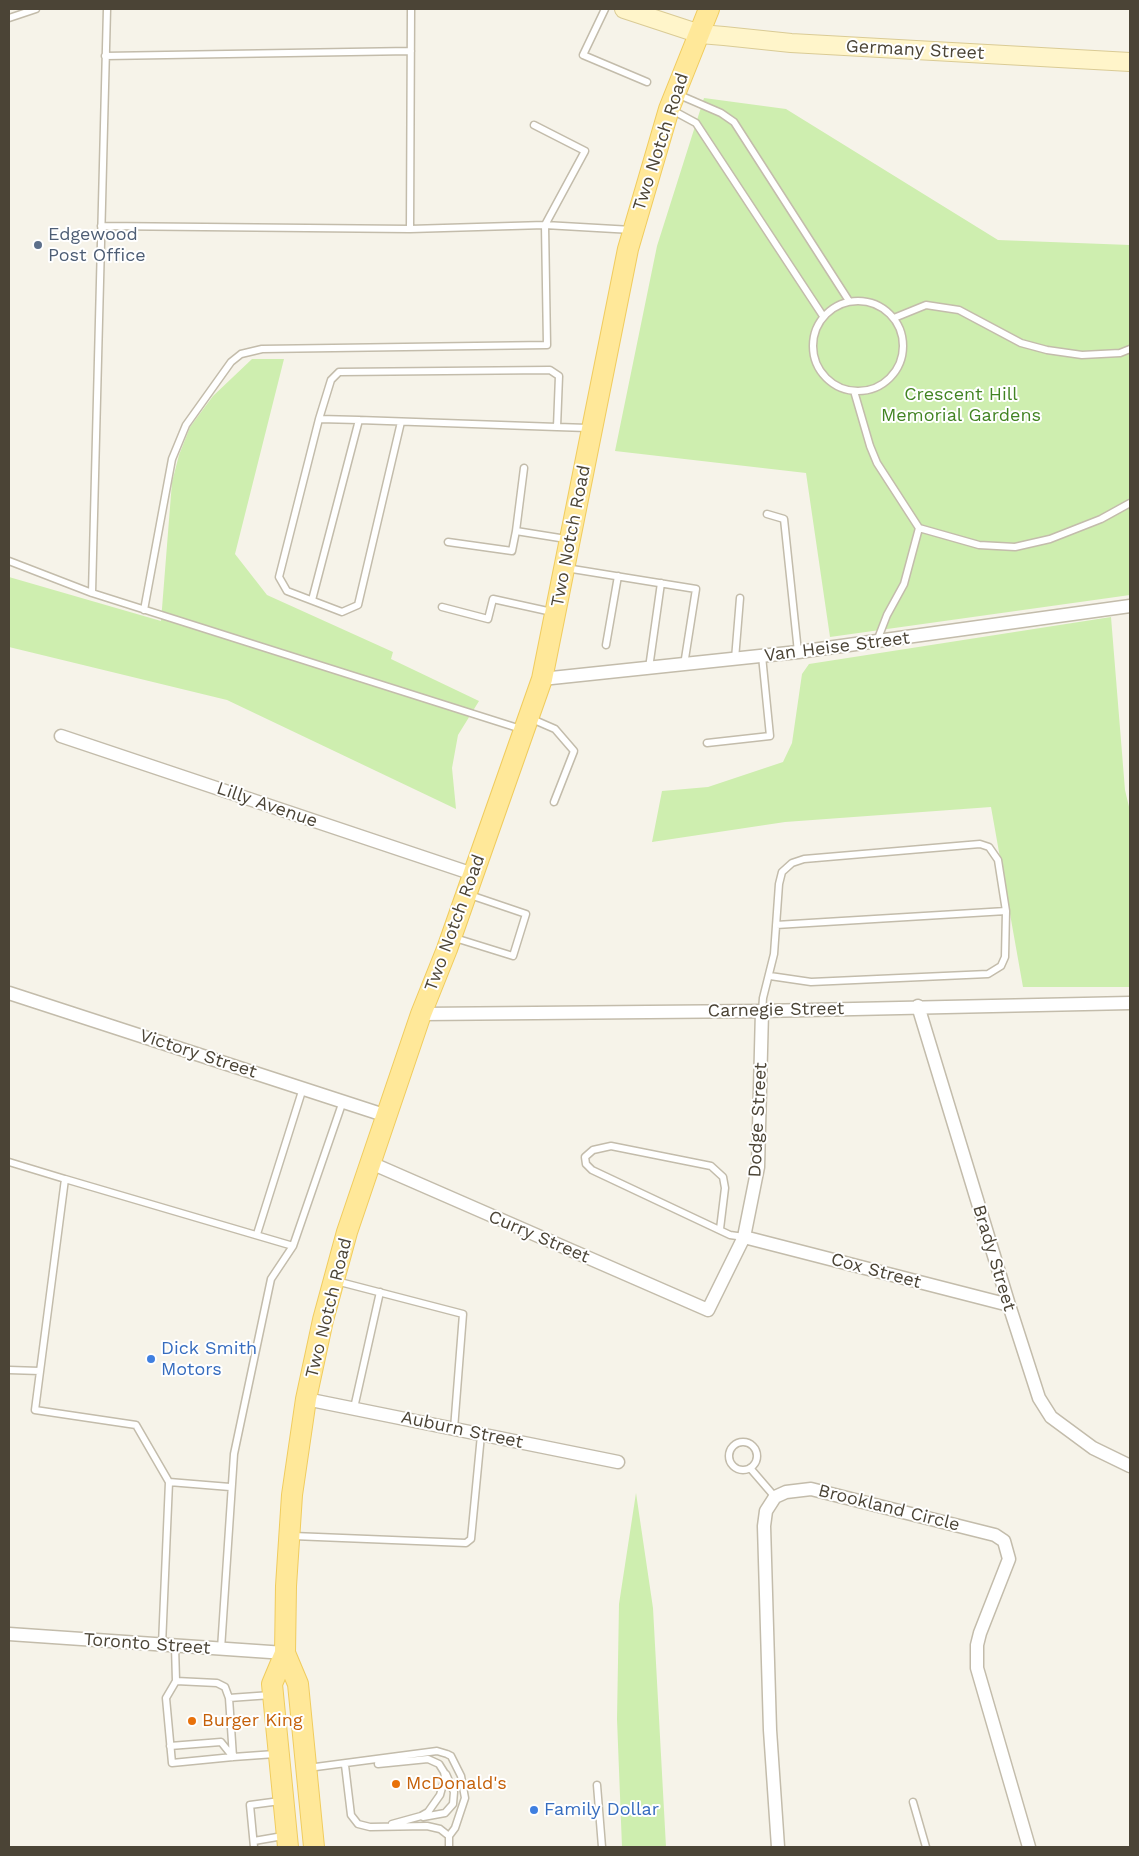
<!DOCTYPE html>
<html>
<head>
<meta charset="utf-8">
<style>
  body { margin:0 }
  #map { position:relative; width:1139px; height:1856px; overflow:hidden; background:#f6f3e9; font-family:"Work Sans",sans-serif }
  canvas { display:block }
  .frame { position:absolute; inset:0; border:10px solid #4b4436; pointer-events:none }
</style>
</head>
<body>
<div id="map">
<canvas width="1139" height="1856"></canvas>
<div class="frame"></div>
</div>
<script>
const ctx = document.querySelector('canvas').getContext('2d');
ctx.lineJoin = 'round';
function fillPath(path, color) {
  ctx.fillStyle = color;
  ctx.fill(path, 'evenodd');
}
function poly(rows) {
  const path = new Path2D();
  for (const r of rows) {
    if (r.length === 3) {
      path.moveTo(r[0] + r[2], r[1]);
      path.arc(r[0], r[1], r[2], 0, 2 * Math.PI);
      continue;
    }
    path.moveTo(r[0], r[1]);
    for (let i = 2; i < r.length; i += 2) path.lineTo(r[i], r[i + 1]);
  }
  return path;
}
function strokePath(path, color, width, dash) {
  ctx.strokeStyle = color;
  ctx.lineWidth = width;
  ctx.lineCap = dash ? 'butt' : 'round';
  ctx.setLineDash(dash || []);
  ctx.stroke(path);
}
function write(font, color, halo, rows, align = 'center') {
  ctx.font = font + ' "Work Sans",sans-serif';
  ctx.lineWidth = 4;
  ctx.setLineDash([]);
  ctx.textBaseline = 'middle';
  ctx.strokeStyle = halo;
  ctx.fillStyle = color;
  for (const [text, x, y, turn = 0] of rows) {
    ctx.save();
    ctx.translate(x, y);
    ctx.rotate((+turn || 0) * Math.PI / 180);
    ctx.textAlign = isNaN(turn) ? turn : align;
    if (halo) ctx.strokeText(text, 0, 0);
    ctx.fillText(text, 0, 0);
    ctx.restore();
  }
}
fillPath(poly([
  [704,98,786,109,998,240,1130,245,1130,595,830,637,806,473,615,451,657,246],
  [252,359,284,359,235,554,267,595,393,652,391,659,479,701,458,735,452,768,456,809,227,700,9,647,9,577,161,621,172,482,179,455,190,427,213,396],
  [1111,617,1125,790,1130,811,1130,987,1023,987,991,807,785,822,652,842,662,791,708,787,783,762,792,743,802,674,809,664],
  [636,1493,653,1608,666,1847,622,1847,617,1719,619,1604]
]), '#ceeeaf');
const lane = poly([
  [605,9,583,55,647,82],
  [9,18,36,9],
  [105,56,411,51],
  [677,94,721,113,734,122,849,301],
  [672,110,696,123,823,316],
  [101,226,410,229,545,225,632,230],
  [410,229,411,9],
  [858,346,45],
  [894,318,926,305,959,310,1021,343,1047,350,1082,355,1120,353,1130,349],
  [854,391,870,446,877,463,919,528,979,545,1015,547,1050,539,1101,519,1130,503],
  [319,419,279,577,287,591,342,612,358,605,401,422],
  [557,427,559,376,550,370,339,372,331,380,319,419,359,420,557,427,588,428],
  [524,468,516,531,566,539],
  [767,514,784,519,798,652],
  [448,542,512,551,516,531],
  [9,561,92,593,521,729],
  [566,568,696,589,684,665],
  [92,593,107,9],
  [312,600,359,420],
  [442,607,488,619,493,599,552,612],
  [144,610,172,459,186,425,231,362,241,354,262,349,547,345,545,225,585,151,534,125],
  [877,641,887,615,904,584,919,528],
  [606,645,618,576],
  [735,659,740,598],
  [649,668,661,583],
  [532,719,555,729,574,751,554,802],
  [707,743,770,736,762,656],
  [776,925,1006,911],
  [455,938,513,956,526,914,470,895],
  [762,1011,763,998,774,954,779,884,782,872,792,863,804,859,980,844,989,847,998,860,1006,911,1005,957,1001,966,988,974,811,982,770,976],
  [9,1162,65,1179],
  [720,1229,725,1188,723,1177,711,1166,611,1146,593,1150,585,1157,586,1164,592,1170,730,1235,744,1237],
  [257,1234,303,1088],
  [336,1281,463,1314,454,1429],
  [9,1370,40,1371],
  [354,1408,380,1292],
  [743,1456,14],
  [750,1468,775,1497],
  [230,1487,169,1482,136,1425,35,1410,65,1179,293,1246],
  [293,1536,466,1543,471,1539,481,1435],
  [162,1645,169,1482],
  [175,1646,176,1681,217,1683,225,1687,229,1698],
  [221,1649,234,1454,271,1279,293,1246,343,1101],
  [176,1681,166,1698,172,1763,233,1757],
  [271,1695,229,1698,233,1757,275,1754],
  [170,1746,221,1742,233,1757],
  [378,1764,428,1759,439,1764,444,1772,445,1777,440,1795,428,1812,421,1816,392,1824],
  [308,1768,437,1751,447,1754,451,1756,461,1776,465,1798,455,1828,449,1836,440,1829,427,1826,370,1827,358,1824,351,1815,345,1765],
  [597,1785,602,1847],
  [913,1802,926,1847],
  [423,1817,445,1813,453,1804,454,1792,446,1774],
  [449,1836,449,1847],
  [254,1841,283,1836],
  [254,1847,250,1805,280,1801]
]);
const street = poly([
  [542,679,798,652,1130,606],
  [61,736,473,874],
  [9,993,387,1116],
  [918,1006,1009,1305,1039,1398,1051,1417,1093,1448,1130,1466],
  [421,1014,762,1011,1130,1003],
  [371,1163,708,1310,744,1237,758,1167,762,1011],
  [744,1237,1009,1305],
  [306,1399,618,1462],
  [9,1634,285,1653],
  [778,1847,770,1730,764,1526,766,1511,775,1497,786,1492,811,1489,995,1535,1004,1541,1009,1559,980,1633,977,1645,977,1668,1029,1847]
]);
const secondary = poly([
  [624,9,700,34,724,36,791,43,1130,62]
]);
const primary = poly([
  [285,1653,298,1684,314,1847],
  [288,1847,272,1684,285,1653,286,1586,292,1495,306,1399,323,1320,347,1232,421,1014,447,949,542,679,628,249,669,109,709,9]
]);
strokePath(lane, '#c3bcab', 9);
strokePath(street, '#c3bcab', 15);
strokePath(secondary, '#dacb95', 20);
strokePath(primary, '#f0cc5e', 22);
strokePath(lane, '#fff', 6);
strokePath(street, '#fff', 12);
strokePath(secondary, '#fff5ca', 18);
strokePath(primary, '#ffe899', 20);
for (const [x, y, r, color] of [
  [38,245,5,"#5c6f8a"],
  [151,1359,5,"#3f7fe0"],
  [192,1721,5,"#e8710a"],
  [396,1784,5,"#e8710a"],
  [534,1810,5,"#3f7fe0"]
]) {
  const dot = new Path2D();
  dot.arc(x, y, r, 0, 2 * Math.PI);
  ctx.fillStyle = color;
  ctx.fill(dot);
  strokePath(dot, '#fff', 2);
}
write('18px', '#4b4436', '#fff', [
  ["Germany Street",915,50,3],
  ["Two Notch Road",661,142,-72],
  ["Two Notch Road",571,536,-79],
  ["Van Heise Street",837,647,-7],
  ["Lilly Avenue",267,805,19],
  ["Two Notch Road",455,923,-70],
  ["Carnegie Street",776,1010,-1],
  ["Victory Street",198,1054,18],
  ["Dodge Street",758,1120,-87],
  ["Curry Street",539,1237,23],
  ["Brady Street",994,1258,73],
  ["Cox Street",876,1271,15],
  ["Two Notch Road",329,1308,-76],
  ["Auburn Street",462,1430,12],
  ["Brookland Circle",889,1508,14],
  ["Toronto Street",147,1644,4]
]);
write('18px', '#4e5e75', '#fff', [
  ["Edgewood",48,235],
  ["Post Office",48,256]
], 'left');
write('18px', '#428423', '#fff', [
  ["Crescent Hill",961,395],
  ["Memorial Gardens",961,416]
]);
write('18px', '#366cbe', '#fff', [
  ["Dick Smith",161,1349],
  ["Motors",161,1370],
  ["Family Dollar",544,1810]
], 'left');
write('18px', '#c56008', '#fff', [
  ["Burger King",202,1721],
  ["McDonald's",406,1784]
], 'left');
</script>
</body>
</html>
